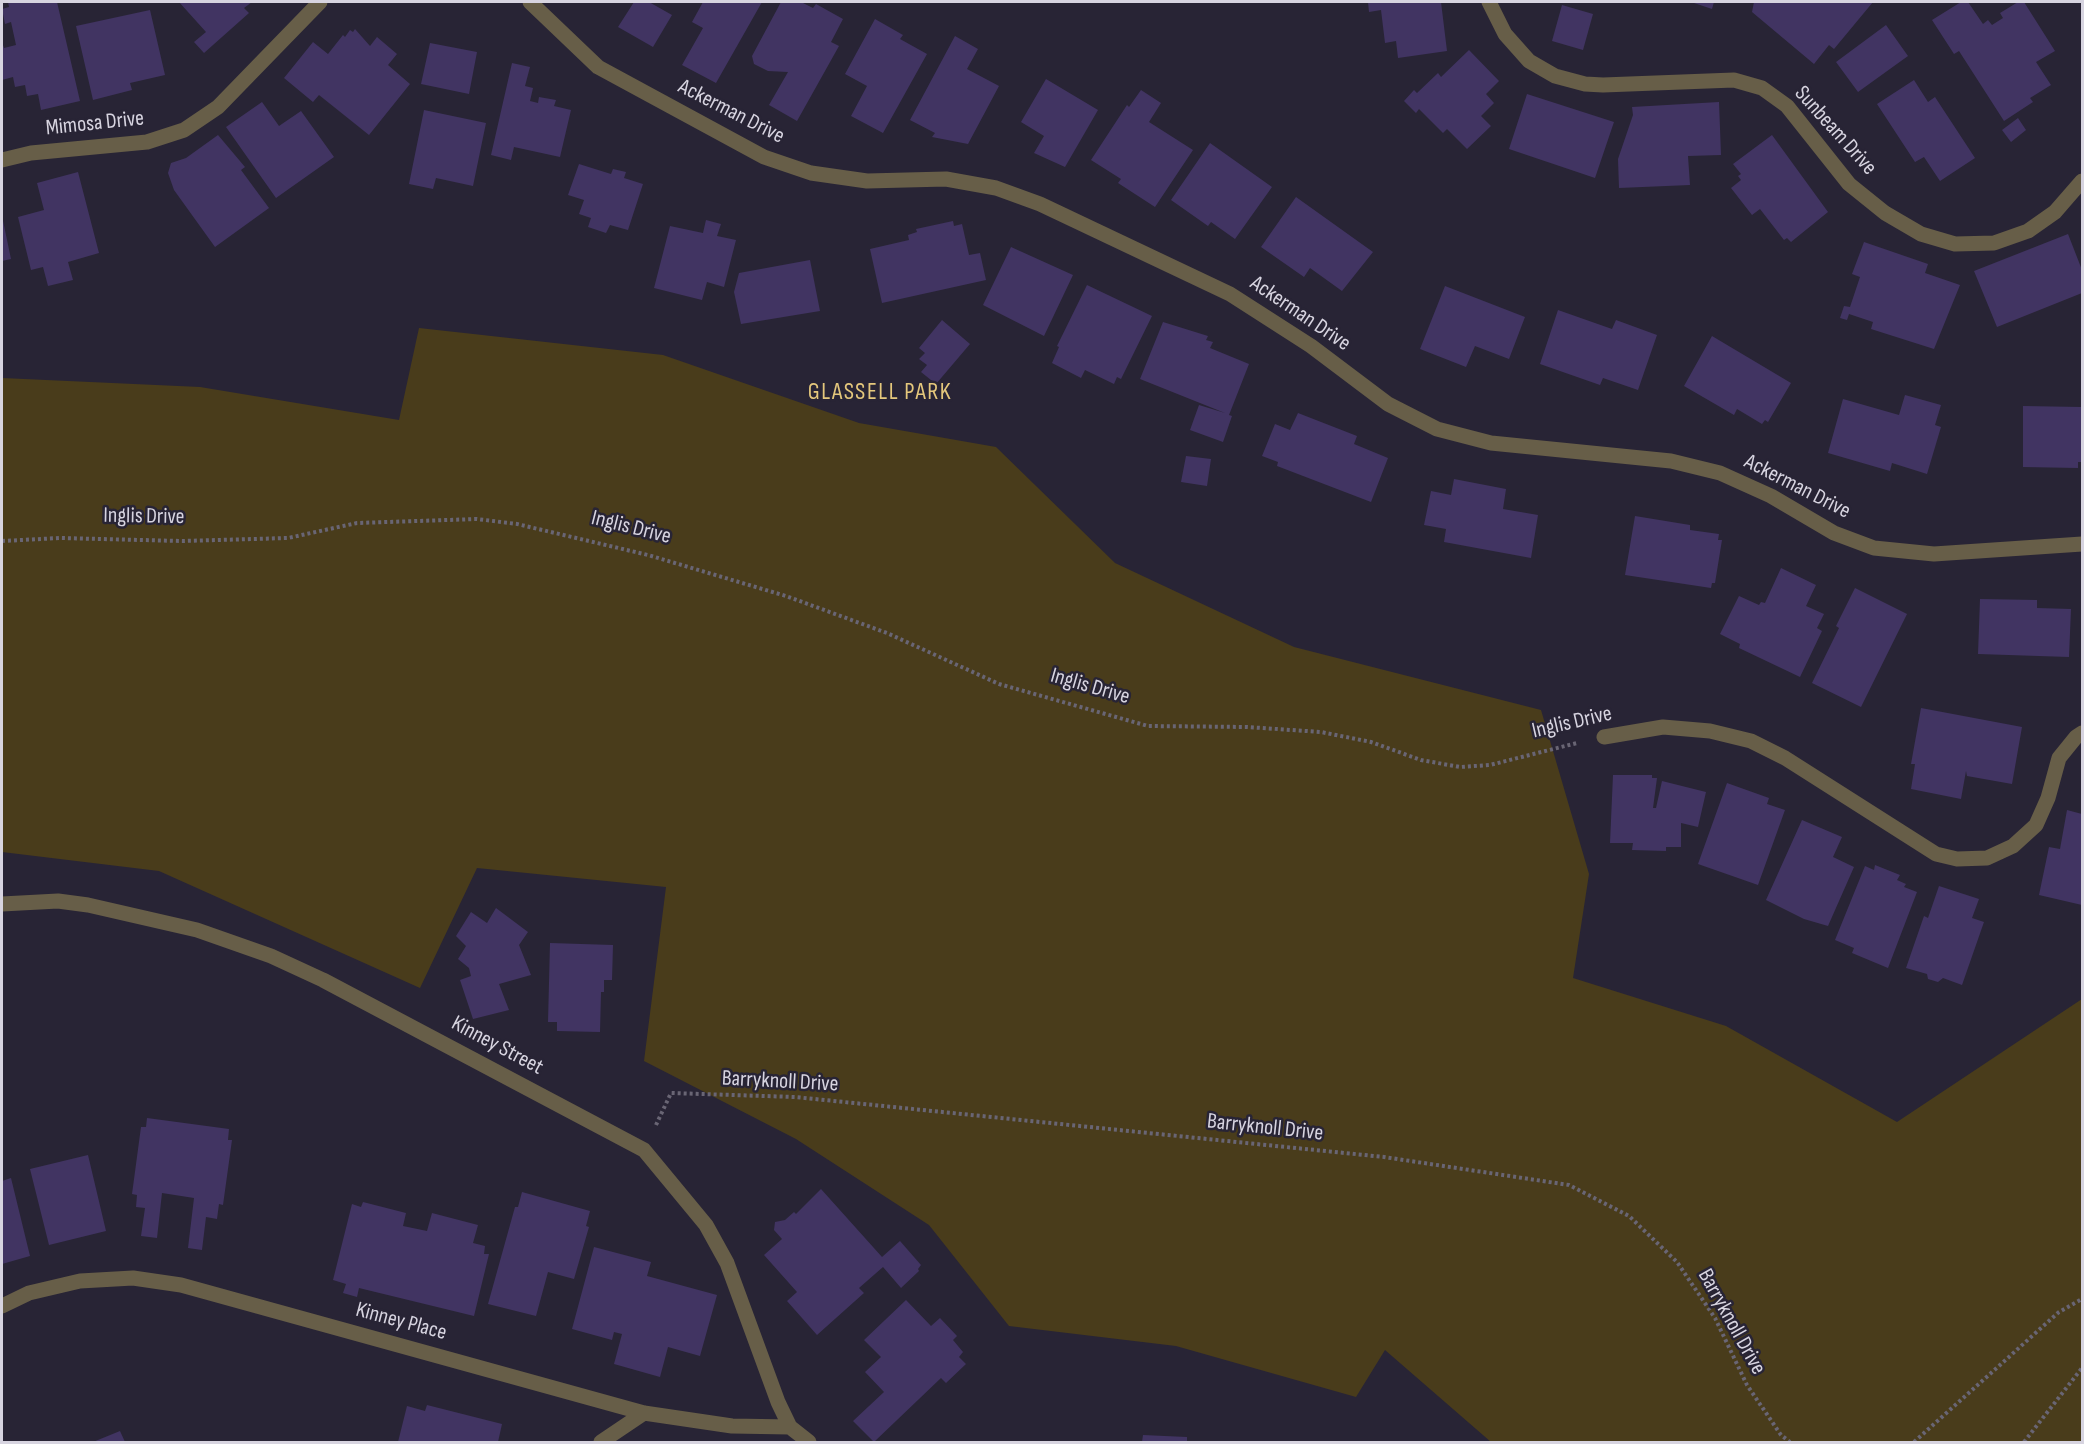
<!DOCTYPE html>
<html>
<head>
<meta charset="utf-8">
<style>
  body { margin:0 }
  #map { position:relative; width:2084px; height:1444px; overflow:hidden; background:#282435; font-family:"Sofia Sans Condensed",sans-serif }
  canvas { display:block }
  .frame { position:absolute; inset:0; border:3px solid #d7d4e0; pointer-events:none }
</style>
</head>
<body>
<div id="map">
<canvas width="2084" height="1444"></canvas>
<div class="frame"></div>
</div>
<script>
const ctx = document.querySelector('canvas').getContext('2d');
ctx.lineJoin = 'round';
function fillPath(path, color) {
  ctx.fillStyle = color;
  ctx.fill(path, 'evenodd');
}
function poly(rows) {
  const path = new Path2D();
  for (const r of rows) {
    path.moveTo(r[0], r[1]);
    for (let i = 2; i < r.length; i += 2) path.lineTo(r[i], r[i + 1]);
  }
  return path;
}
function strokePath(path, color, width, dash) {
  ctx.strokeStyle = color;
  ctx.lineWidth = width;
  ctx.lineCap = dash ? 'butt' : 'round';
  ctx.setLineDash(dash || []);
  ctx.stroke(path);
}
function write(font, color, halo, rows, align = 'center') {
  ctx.font = font + ' "Sofia Sans Condensed",sans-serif';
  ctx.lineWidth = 5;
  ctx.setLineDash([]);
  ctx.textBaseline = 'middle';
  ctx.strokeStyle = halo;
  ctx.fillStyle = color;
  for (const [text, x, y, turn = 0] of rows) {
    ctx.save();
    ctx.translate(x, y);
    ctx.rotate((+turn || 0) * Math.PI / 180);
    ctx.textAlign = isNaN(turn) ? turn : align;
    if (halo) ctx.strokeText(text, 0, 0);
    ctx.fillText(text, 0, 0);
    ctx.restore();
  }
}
fillPath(poly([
  [419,328,663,355,859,423,996,447,1115,563,1294,647,1541,710,1589,874,1573,978,1726,1026,1897,1122,2082,999,2082,1442,1491,1442,1385,1350,1356,1397,1176,1346,1009,1326,929,1225,796,1139,644,1061,666,887,477,868,420,988,159,871,2,852,2,378,200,387,399,420]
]), '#493c1b');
fillPath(poly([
  [8,2,57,2,80,101,41,110,38,94,27,96,25,85,15,87,13,77,2,80,2,42,4,48,16,45,11,22,5,24,2,9,9,7],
  [179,2,252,2,244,8,249,13,204,53,194,42,206,32],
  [634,2,649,2,672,15,653,47,618,27],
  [703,2,762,2,716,83,682,65,703,28,692,22],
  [781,2,801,2,813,8,816,4,843,19,831,42,839,46,797,121,769,105,788,72,768,71,754,64,752,56],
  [1368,2,1441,2,1447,51,1398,58,1396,41,1385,43,1381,10,1369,12],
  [1691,2,1714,2,1712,9],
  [1754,2,1873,2,1834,49,1829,45,1814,64,1752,12],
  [1961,2,1968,2,1983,24,1988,20,1992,25,2003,18,2000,13,2018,2,2024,2,2055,51,2036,62,2051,85,2030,98,2033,102,2004,121,1959,51,1954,54,1932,20],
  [1562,5,1593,14,1583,50,1552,41],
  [150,10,165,75,130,83,132,90,93,100,76,26],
  [875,19,903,35,900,39,927,54,883,133,851,116,867,86,845,74],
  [1886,25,1908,56,1858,92,1836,62],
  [355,29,370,46,377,37,397,54,388,65,410,84,369,135,319,95,313,102,284,78,313,42,328,54,343,35,345,37,350,30,353,32],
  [955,36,978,49,967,69,999,86,968,144,932,137,935,133,910,120],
  [430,43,477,52,469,94,421,84],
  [1469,50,1499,81,1486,94,1494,103,1481,116,1491,126,1467,149,1447,129,1443,133,1419,109,1416,113,1404,101,1414,90,1417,93,1438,73,1441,77],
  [512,63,530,67,525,86,533,88,530,101,538,103,539,97,556,100,554,106,571,110,560,157,514,147,511,160,491,155],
  [1046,79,1098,110,1065,167,1034,153,1044,136,1021,122],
  [1914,80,1928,102,1935,97,1975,158,1940,181,1924,157,1915,162,1877,104],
  [1141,90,1161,103,1149,122,1193,150,1155,207,1118,183,1121,179,1091,160,1127,105,1129,107],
  [1527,94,1614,122,1595,178,1509,149],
  [262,102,279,126,301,111,334,157,276,198,226,127],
  [1719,102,1721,155,1688,156,1690,185,1619,188,1618,159,1633,115,1632,107],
  [424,110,486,123,473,186,436,178,433,189,409,184],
  [2018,118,2026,130,2011,142,2002,130],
  [218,135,245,167,241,170,269,208,215,247,174,190,168,173,171,163,186,158],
  [1772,135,1828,212,1791,242,1787,238,1784,240,1760,209,1752,215,1731,188,1741,180,1738,176,1741,174,1733,164],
  [1210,143,1272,187,1235,239,1211,222,1208,226,1171,200],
  [579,164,611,174,613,169,626,172,624,178,643,184,628,230,610,225,606,233,588,227,591,218,579,214,584,200,568,195],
  [78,172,99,253,68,262,73,280,48,286,43,267,31,270,18,217,44,210,37,183],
  [1296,197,1373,252,1342,291,1310,268,1304,277,1261,247],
  [2,216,11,259,2,261],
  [706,220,721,224,717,236,736,240,724,287,707,282,702,300,654,288,670,226,703,233],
  [953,221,954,226,962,224,969,255,980,253,986,280,882,303,870,249,909,240,908,235,917,232,916,229],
  [2068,234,2082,270,2082,293,1997,327,1974,271],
  [1864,242,1928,264,1925,273,1960,285,1934,349,1871,329,1873,322,1849,314,1847,320,1840,318,1844,306,1850,307,1860,277,1852,274],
  [1011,247,1073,275,1044,336,983,305],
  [810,260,820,311,741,324,734,292,739,273],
  [1087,285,1152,316,1121,379,1117,377,1114,384,1085,370,1081,378,1052,363,1059,347,1057,346],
  [1445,286,1525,317,1509,359,1475,346,1466,367,1420,349],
  [1558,310,1612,329,1616,320,1657,335,1638,390,1603,378,1600,385,1540,364],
  [942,320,970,344,936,384,921,372,927,365,919,359,925,353,919,348],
  [1163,322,1208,336,1206,340,1213,342,1210,348,1249,364,1229,415,1232,416,1223,442,1190,430,1199,405,1225,413,1140,379],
  [1712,336,1791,383,1768,422,1765,420,1762,424,1737,409,1734,415,1684,386],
  [1905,395,1941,405,1935,425,1941,427,1927,474,1892,463,1890,471,1828,453,1843,399,1899,415],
  [2023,406,2082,407,2082,462,2078,462,2078,468,2023,467],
  [1298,413,1357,436,1354,444,1388,458,1371,502,1277,466,1278,462,1262,456,1275,424,1290,430],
  [1186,456,1211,459,1207,486,1181,482],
  [1454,479,1506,489,1503,509,1538,515,1531,558,1444,542,1446,529,1424,525,1431,491,1451,495],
  [1635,516,1690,525,1690,530,1719,534,1718,540,1722,540,1715,583,1712,583,1711,588,1625,575],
  [1781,568,1816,585,1806,606,1824,614,1817,628,1822,631,1800,677,1739,648,1740,644,1720,634,1739,596,1759,605,1761,602,1765,603],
  [1855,588,1907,614,1861,707,1812,683,1839,628,1836,626],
  [1980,599,2037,600,2037,608,2071,609,2069,657,1978,654],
  [1921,708,2022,727,2012,784,1967,776,1966,771,1961,799,1911,789,1915,764,1911,764],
  [1613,775,1652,775,1652,778,1657,778,1653,808,1656,808,1662,781,1706,792,1698,827,1681,823,1681,847,1666,847,1666,851,1632,850,1633,843,1610,843],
  [1727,783,1769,798,1767,804,1785,810,1758,885,1698,864],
  [2067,810,2082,814,2082,905,2039,895,2049,847,2060,849],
  [1802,820,1842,837,1833,857,1854,867,1828,926,1804,919,1766,900],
  [1875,865,1900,875,1897,880,1906,884,1904,887,1917,892,1888,968,1852,953,1854,948,1835,940,1865,866,1874,870],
  [1939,886,1979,899,1972,918,1984,922,1962,985,1943,978,1938,982,1928,979,1927,974,1906,968,1924,916,1928,918],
  [496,908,528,932,519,945,531,975,499,984,509,1010,473,1019,460,980,471,976,469,968,458,959,466,946,456,936,471,912,487,923],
  [550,943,613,945,612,980,604,980,604,992,601,992,600,1032,557,1031,557,1022,548,1022],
  [147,1118,229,1129,228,1140,232,1140,223,1205,219,1204,217,1219,206,1217,202,1250,188,1248,194,1198,162,1193,157,1238,141,1236,145,1208,136,1207,137,1195,132,1194,141,1127,146,1127],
  [88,1155,106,1231,49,1245,30,1169],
  [11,1178,30,1256,2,1264,2,1181],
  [821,1189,882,1257,900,1241,921,1265,918,1269,919,1271,901,1288,883,1267,859,1288,864,1293,817,1335,787,1301,797,1292,764,1255,782,1239,774,1230,775,1222,785,1220,794,1212,796,1214],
  [522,1192,590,1211,586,1226,589,1227,574,1279,548,1272,536,1316,488,1304,515,1207,518,1207],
  [363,1202,406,1213,403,1226,427,1231,432,1213,478,1225,473,1243,485,1246,484,1254,489,1254,474,1316,359,1288,357,1297,343,1293,346,1284,333,1280,352,1204,361,1207],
  [594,1247,651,1262,647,1276,717,1295,700,1356,668,1347,660,1377,614,1364,622,1334,614,1332,612,1340,572,1329],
  [906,1300,931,1326,940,1318,957,1336,953,1340,963,1352,959,1357,966,1364,946,1383,941,1378,874,1442,853,1421,884,1392,865,1372,881,1357,864,1340],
  [427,1405,502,1424,498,1442,398,1442,407,1406,425,1411],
  [120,1431,125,1442,93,1442],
  [1143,1435,1187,1437,1187,1442,1142,1442]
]), '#413462');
strokePath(poly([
  [2,541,60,538,182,541,288,538,357,523,477,519,517,524,648,555,786,596,887,633,999,684,1148,726,1247,727,1321,732,1371,742,1421,760,1460,767,1490,765,1577,743],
  [656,1125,671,1093,795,1097,1384,1157,1569,1185,1629,1216,1677,1262,1715,1318,1747,1385,1781,1435,1790,1442],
  [1914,1442,2059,1312,2082,1299],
  [2024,1442,2082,1368]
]), '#696574', 4, [3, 3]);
strokePath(poly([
  [530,2,598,67,764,157,811,173,867,181,946,179,996,188,1040,204,1230,294,1311,346,1388,404,1437,429,1491,443,1671,461,1720,473,1771,496,1834,533,1874,548,1934,554,2082,544],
  [1489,2,1505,34,1529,61,1555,76,1585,84,1603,85,1734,80,1762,88,1787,106,1849,184,1885,213,1921,234,1955,244,1994,243,2028,231,2055,212,2082,181],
  [2,160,31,153,147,142,184,130,218,107,320,2],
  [1604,737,1663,727,1710,731,1751,741,1785,758,1936,854,1957,859,1987,858,2013,846,2036,825,2048,798,2059,758,2076,737,2082,733],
  [2,904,58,901,88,905,197,930,271,956,323,980,644,1150,706,1225,727,1263,778,1402,790,1427,809,1442],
  [2,1306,29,1293,80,1281,133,1278,181,1285,644,1413,732,1426,790,1427],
  [601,1442,644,1413]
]), '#675e48', 15);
write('22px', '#d7d4e0', '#282435', [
  ["Ackerman Drive",731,112,27],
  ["Mimosa Drive",95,124,-6],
  ["Sunbeam Drive",1835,131,48],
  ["Ackerman Drive",1300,314,34],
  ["Ackerman Drive",1797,487,27],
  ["Inglis Drive",144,517,1],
  ["Inglis Drive",631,528,14],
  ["Inglis Drive",1090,687,16],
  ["Inglis Drive",1572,723,-13],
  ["Kinney Street",497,1046,28],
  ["Barryknoll Drive",780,1082,3],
  ["Barryknoll Drive",1265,1128,6],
  ["Kinney Place",401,1322,15],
  ["Barryknoll Drive",1731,1322,61]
]);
ctx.letterSpacing = '1.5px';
write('24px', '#e4c77c', '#282435', [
  ["GLASSELL PARK",880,393]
]);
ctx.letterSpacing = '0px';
</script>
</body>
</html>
